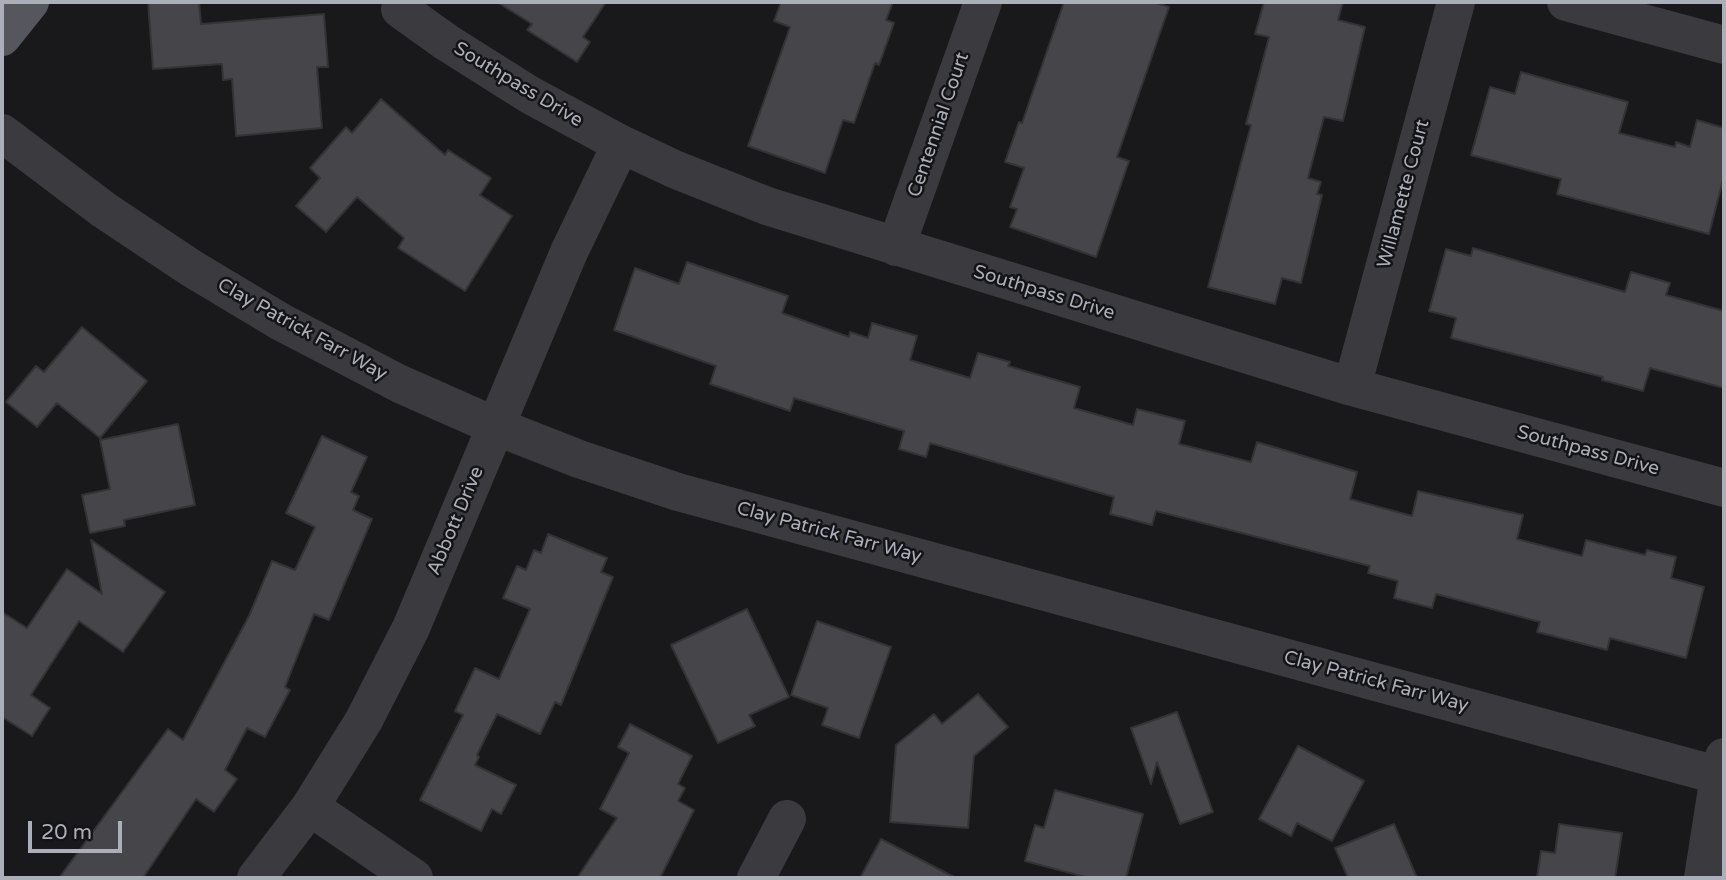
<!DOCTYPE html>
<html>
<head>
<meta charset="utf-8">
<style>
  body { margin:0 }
  #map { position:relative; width:1726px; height:880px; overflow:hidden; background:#19181a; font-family:"Varela Round",sans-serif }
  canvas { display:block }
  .frame { position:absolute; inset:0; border:4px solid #acafb9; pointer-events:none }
  .scale { position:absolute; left:28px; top:821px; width:94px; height:32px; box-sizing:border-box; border:4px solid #acafb9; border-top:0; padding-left:9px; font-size:21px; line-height:24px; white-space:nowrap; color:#acafb9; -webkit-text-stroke:5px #141315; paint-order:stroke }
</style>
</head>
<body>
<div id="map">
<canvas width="1726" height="880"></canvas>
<div class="frame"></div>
<div class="scale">20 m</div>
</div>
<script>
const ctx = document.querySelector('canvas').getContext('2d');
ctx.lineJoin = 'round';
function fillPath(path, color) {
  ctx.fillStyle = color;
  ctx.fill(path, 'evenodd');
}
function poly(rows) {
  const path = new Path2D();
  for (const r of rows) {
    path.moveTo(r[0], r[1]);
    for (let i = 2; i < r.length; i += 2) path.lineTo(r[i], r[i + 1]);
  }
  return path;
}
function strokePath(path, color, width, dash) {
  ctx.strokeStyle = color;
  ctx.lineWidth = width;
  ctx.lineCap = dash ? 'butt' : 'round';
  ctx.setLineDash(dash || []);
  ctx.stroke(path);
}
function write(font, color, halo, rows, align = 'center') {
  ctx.font = font + ' "Varela Round",sans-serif';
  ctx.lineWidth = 5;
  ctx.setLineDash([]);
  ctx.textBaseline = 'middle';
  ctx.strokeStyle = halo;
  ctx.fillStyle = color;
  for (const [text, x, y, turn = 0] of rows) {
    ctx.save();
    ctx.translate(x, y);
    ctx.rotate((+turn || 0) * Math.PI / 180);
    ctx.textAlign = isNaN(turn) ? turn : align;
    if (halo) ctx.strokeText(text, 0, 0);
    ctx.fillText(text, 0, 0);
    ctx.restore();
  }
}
const building = poly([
  [148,2,199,2,201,24,324,14,328,67,317,67,322,128,236,136,232,79,223,80,222,64,153,69,148,2],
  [497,2,606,2,583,37,590,42,577,62,527,30,532,24,497,2],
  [781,2,893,2,886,20,894,23,879,65,875,63,854,123,843,120,825,173,748,146,790,27,774,21,781,2],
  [1064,2,1154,2,1169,7,1117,157,1129,161,1096,257,1010,227,1017,209,1010,207,1024,168,1005,162,1019,122,1022,123,1064,2],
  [1264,2,1343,2,1338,20,1365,27,1343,121,1324,117,1308,178,1321,182,1317,194,1322,195,1301,283,1282,278,1275,304,1208,287,1251,125,1246,124,1269,37,1255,34,1264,2],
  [1521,72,1628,102,1619,133,1675,147,1676,142,1690,147,1697,120,1724,128,1724,176,1709,234,1557,194,1561,179,1471,155,1490,87,1515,94,1521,72],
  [381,99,445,155,448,150,491,178,480,195,512,216,465,291,398,248,404,238,357,197,326,232,296,206,320,178,310,168,346,127,352,133,381,99],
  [1473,248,1625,292,1631,272,1670,283,1666,295,1724,311,1724,388,1650,368,1643,391,1602,380,1603,377,1451,338,1456,318,1429,311,1446,249,1471,256,1473,248],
  [687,262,788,296,782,313,849,337,850,332,868,338,872,323,917,336,910,360,970,378,978,353,1010,362,1008,366,1080,387,1074,408,1133,425,1137,409,1185,421,1179,444,1251,462,1257,442,1357,472,1350,499,1412,516,1418,491,1523,515,1517,539,1582,556,1586,540,1645,555,1647,550,1676,557,1671,578,1704,587,1686,658,1610,638,1607,650,1537,632,1540,622,1436,594,1432,608,1394,598,1398,581,1368,573,1370,566,1156,511,1152,525,1110,514,1114,497,930,443,926,457,899,449,904,431,794,398,790,411,710,384,716,366,614,330,635,268,679,284,687,262],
  [82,327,147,381,100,438,57,403,37,427,6,402,36,366,44,372,82,327],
  [178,424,195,505,124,520,125,526,90,533,82,495,110,489,100,440,178,424],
  [322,436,367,457,351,492,359,496,353,510,372,519,329,620,314,614,285,687,290,690,265,737,247,728,225,770,237,779,214,812,196,799,143,878,59,878,168,729,183,740,249,616,272,561,295,570,315,527,286,513,322,436],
  [548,534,607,558,601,572,613,577,561,705,555,702,540,734,497,714,477,755,479,757,475,765,516,785,501,814,492,809,481,831,420,800,463,715,455,711,475,668,499,679,530,609,503,598,517,566,526,570,534,550,541,553,548,534],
  [91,540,165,592,123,652,79,621,31,695,50,708,32,736,2,717,2,612,27,628,67,569,102,594,91,540],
  [747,609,789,697,749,715,755,726,718,743,671,645,747,609],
  [817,621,891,647,859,738,822,725,828,708,791,695,817,621],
  [978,694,1008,727,974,756,968,828,890,822,896,745,934,714,942,724,978,694],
  [1177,712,1213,812,1180,824,1157,762,1151,784,1131,728,1177,712],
  [630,724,692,756,678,784,685,788,678,801,694,810,660,878,577,878,617,818,600,809,629,753,618,747,630,724],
  [1298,746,1364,781,1332,841,1297,823,1291,836,1259,819,1298,746],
  [1055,790,1143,814,1126,878,1089,878,1025,861,1035,825,1044,828,1055,790],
  [1394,824,1417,878,1348,878,1335,848,1394,824],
  [1559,824,1622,833,1615,878,1537,878,1541,851,1555,853,1559,824],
  [881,839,956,878,860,878,881,839]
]);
fillPath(building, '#46464a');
strokePath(building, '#333336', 2);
strokePath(poly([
  [405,2,400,9,446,42,530,95,621,144,674,169,767,206,1352,387,1724,488],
  [1566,2,1724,45],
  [2,133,104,210,191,268,281,322,400,384,495,426,579,459,678,492,1724,777],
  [896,247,983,2],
  [1352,387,1456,2],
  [310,807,414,878],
  [256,878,310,807,364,720,411,628,569,252,621,144],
  [756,878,787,819],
  [1703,878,1719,776,1724,757]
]), '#3a3a3f', 38);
strokePath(poly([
  [2,37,30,2]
]), '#56575e', 38);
write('19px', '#acafb9', '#141315', [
  ["Southpass Drive",518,85,31],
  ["Centennial Court",939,125,-71],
  ["Willamette Court",1404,194,-75],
  ["Southpass Drive",1044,293,17],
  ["Clay Patrick Farr Way",302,330,29],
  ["Southpass Drive",1588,451,15],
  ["Abbott Drive",456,521,-67],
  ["Clay Patrick Farr Way",829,533,15],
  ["Clay Patrick Farr Way",1376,682,15]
]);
</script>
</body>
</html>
